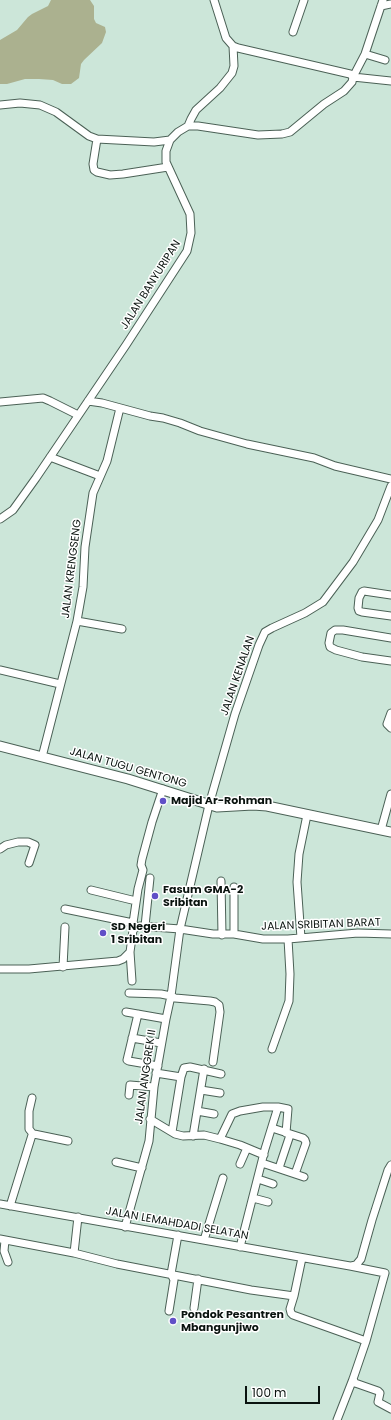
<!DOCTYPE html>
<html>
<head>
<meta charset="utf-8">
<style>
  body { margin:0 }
  #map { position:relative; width:391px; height:1420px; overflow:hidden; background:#cce6d9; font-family:Poppins,sans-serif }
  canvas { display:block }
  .scale { position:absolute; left:245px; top:1386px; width:75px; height:18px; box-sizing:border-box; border:2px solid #0a130f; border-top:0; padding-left:5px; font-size:12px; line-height:14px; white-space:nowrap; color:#0a130f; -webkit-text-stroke:3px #fff; paint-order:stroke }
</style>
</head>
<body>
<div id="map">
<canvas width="391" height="1420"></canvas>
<div class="scale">100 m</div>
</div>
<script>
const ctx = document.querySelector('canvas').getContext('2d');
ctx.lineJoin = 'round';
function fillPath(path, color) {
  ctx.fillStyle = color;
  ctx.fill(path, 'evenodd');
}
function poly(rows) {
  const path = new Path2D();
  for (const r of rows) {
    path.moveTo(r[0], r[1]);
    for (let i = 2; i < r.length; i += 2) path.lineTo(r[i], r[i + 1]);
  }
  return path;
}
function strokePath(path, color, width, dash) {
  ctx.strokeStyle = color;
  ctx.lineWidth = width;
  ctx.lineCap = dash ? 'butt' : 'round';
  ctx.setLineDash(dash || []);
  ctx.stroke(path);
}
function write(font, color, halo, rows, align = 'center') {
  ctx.font = font + ' Poppins,sans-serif';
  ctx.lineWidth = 3;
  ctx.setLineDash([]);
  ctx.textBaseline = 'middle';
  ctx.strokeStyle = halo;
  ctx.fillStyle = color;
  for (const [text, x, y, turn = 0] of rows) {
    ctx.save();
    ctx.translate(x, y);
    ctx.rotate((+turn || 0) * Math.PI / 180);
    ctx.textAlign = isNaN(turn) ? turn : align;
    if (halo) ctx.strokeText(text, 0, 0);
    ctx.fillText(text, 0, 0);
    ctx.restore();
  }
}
fillPath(poly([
  [51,0,90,0,94,6,94,19,96,23,105,27,106,32,102,43,84,60,81,64,79,78,71,84,62,84,53,80,39,79,25,79,7,84,0,84,0,40,17,30,28,17,32,14,48,6]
]), '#abb18f');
const minor = poly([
  [214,0,226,38,233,46,238,48,350,74,353,77,391,81],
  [381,6,391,4],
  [293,32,304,0],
  [365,54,385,60],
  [0,105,20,103,40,105,56,112,89,136,97,139,154,142,170,140],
  [188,126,191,119,196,110,220,88,232,73,234,66,233,46],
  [97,139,93,164,94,170,97,172,110,175,123,174,168,167],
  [88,401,102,403,150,416,163,418,180,423,200,431,247,444,314,458,335,466,391,479],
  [0,402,43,398,50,401,78,415],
  [50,457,100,476],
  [0,519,13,510,36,478,126,345,187,251,191,233,190,214,166,162,166,151,170,140,178,132,188,126,198,126,258,135,282,134,290,132,324,104,344,91,352,82,353,77,365,54,383,0],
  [391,595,364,591,362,592,359,598,358,608,359,611,362,612,391,616],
  [77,621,122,629],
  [391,638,343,630,335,630,331,633,329,643,330,647,336,650,362,657,391,661],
  [0,670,60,684],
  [391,713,387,724,391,728],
  [42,757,77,621,83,587,85,547,93,493,107,461,120,408],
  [381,830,391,794],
  [0,849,6,845,18,842,28,842,35,845,29,863],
  [221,881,222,935],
  [91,890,136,901],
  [65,909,133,923],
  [145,926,150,878],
  [136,928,133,923,138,889,143,870,141,865,142,859,152,822,163,789],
  [234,934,234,887],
  [301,938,297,882,299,854,307,815],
  [130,952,132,981],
  [63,967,65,927],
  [0,969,29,969,118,961,123,959,130,952,133,930,137,927,140,926,180,929,213,934,234,934,263,939,288,939,358,933,391,934],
  [129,993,161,994,171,996,175,998,210,1001,215,1002,219,1005,220,1012,213,1062],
  [126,1012,166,1019],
  [138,1014,127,1060,129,1061,158,1066],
  [132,1038,161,1043],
  [272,1049,289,1001,290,974,288,939],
  [156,1073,181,1077],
  [201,1090,220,1093],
  [129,1095,130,1085,154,1087],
  [32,1098,29,1111,29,1129,33,1134],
  [197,1111,214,1114],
  [150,1119,175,1134,183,1136,204,1135,220,1139,240,1145,264,1155],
  [272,1128,303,1138,305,1140,306,1143,295,1174],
  [172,1132,181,1077,184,1068,190,1067,221,1074],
  [193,1136,204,1069],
  [220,1139,232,1114,240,1111,263,1107,278,1107,288,1109,286,1133],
  [116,1162,142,1168],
  [262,1163,304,1177],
  [240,1164,247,1148],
  [279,1168,290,1135],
  [258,1179,273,1184],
  [253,1198,268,1202],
  [0,1204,350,1266,385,1273,366,1341,353,1379,337,1420],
  [10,1206,32,1135,34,1134,68,1141],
  [125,1227,149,1141,154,1087,166,1019,171,996,180,929,209,805,235,714,259,645,265,632,272,628,305,613,323,602,353,562,378,520,391,486],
  [0,1239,74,1253,117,1264,251,1290,294,1296,302,1258],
  [5,1240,4,1251,8,1262],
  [204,1240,223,1178],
  [240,1247,265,1149,278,1107],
  [74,1253,78,1217],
  [351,1266,356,1265,361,1259,372,1220,388,1170,391,1165],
  [294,1296,290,1309,291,1313,293,1315,366,1341],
  [194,1308,198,1279],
  [169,1311,174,1280,171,1274,178,1235],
  [353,1379,355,1383,358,1384,378,1391,380,1393,378,1402,391,1409]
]);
const major = poly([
  [0,746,128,779,217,807,253,805,267,806,391,832]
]);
strokePath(minor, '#4b6156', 9);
strokePath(major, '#4b6156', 11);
strokePath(minor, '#fff', 7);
strokePath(major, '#fff', 9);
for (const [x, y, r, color] of [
  [163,801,4,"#604fc7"],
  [155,896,4,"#604fc7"],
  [103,933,4,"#604fc7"],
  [173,1321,4,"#604fc7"]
]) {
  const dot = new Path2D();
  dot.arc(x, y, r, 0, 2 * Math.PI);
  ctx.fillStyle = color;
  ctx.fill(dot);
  strokePath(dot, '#fff', 1.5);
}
write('11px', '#0a130f', '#fff', [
  ["JALAN BANYURIPAN",151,285,-58],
  ["JALAN KRENGSENG",72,569,-83],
  ["JALAN KENALAN",238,676,-71],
  ["JALAN TUGU GENTONG",128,768,16],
  ["JALAN SRIBITAN BARAT",321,925,-2],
  ["JALAN ANGGREK II",146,1077,-82],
  ["JALAN LEMAHDADI SELATAN",177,1224,10]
]);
write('bold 11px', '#0a130f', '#fff', [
  ["Majid Ar-Rohman",171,801],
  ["Fasum GMA-2",163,890],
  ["Sribitan",163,903],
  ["SD Negeri",111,927],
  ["1 Sribitan",111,940],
  ["Pondok Pesantren",181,1315],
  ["Mbangunjiwo",181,1328]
], 'left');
</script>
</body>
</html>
